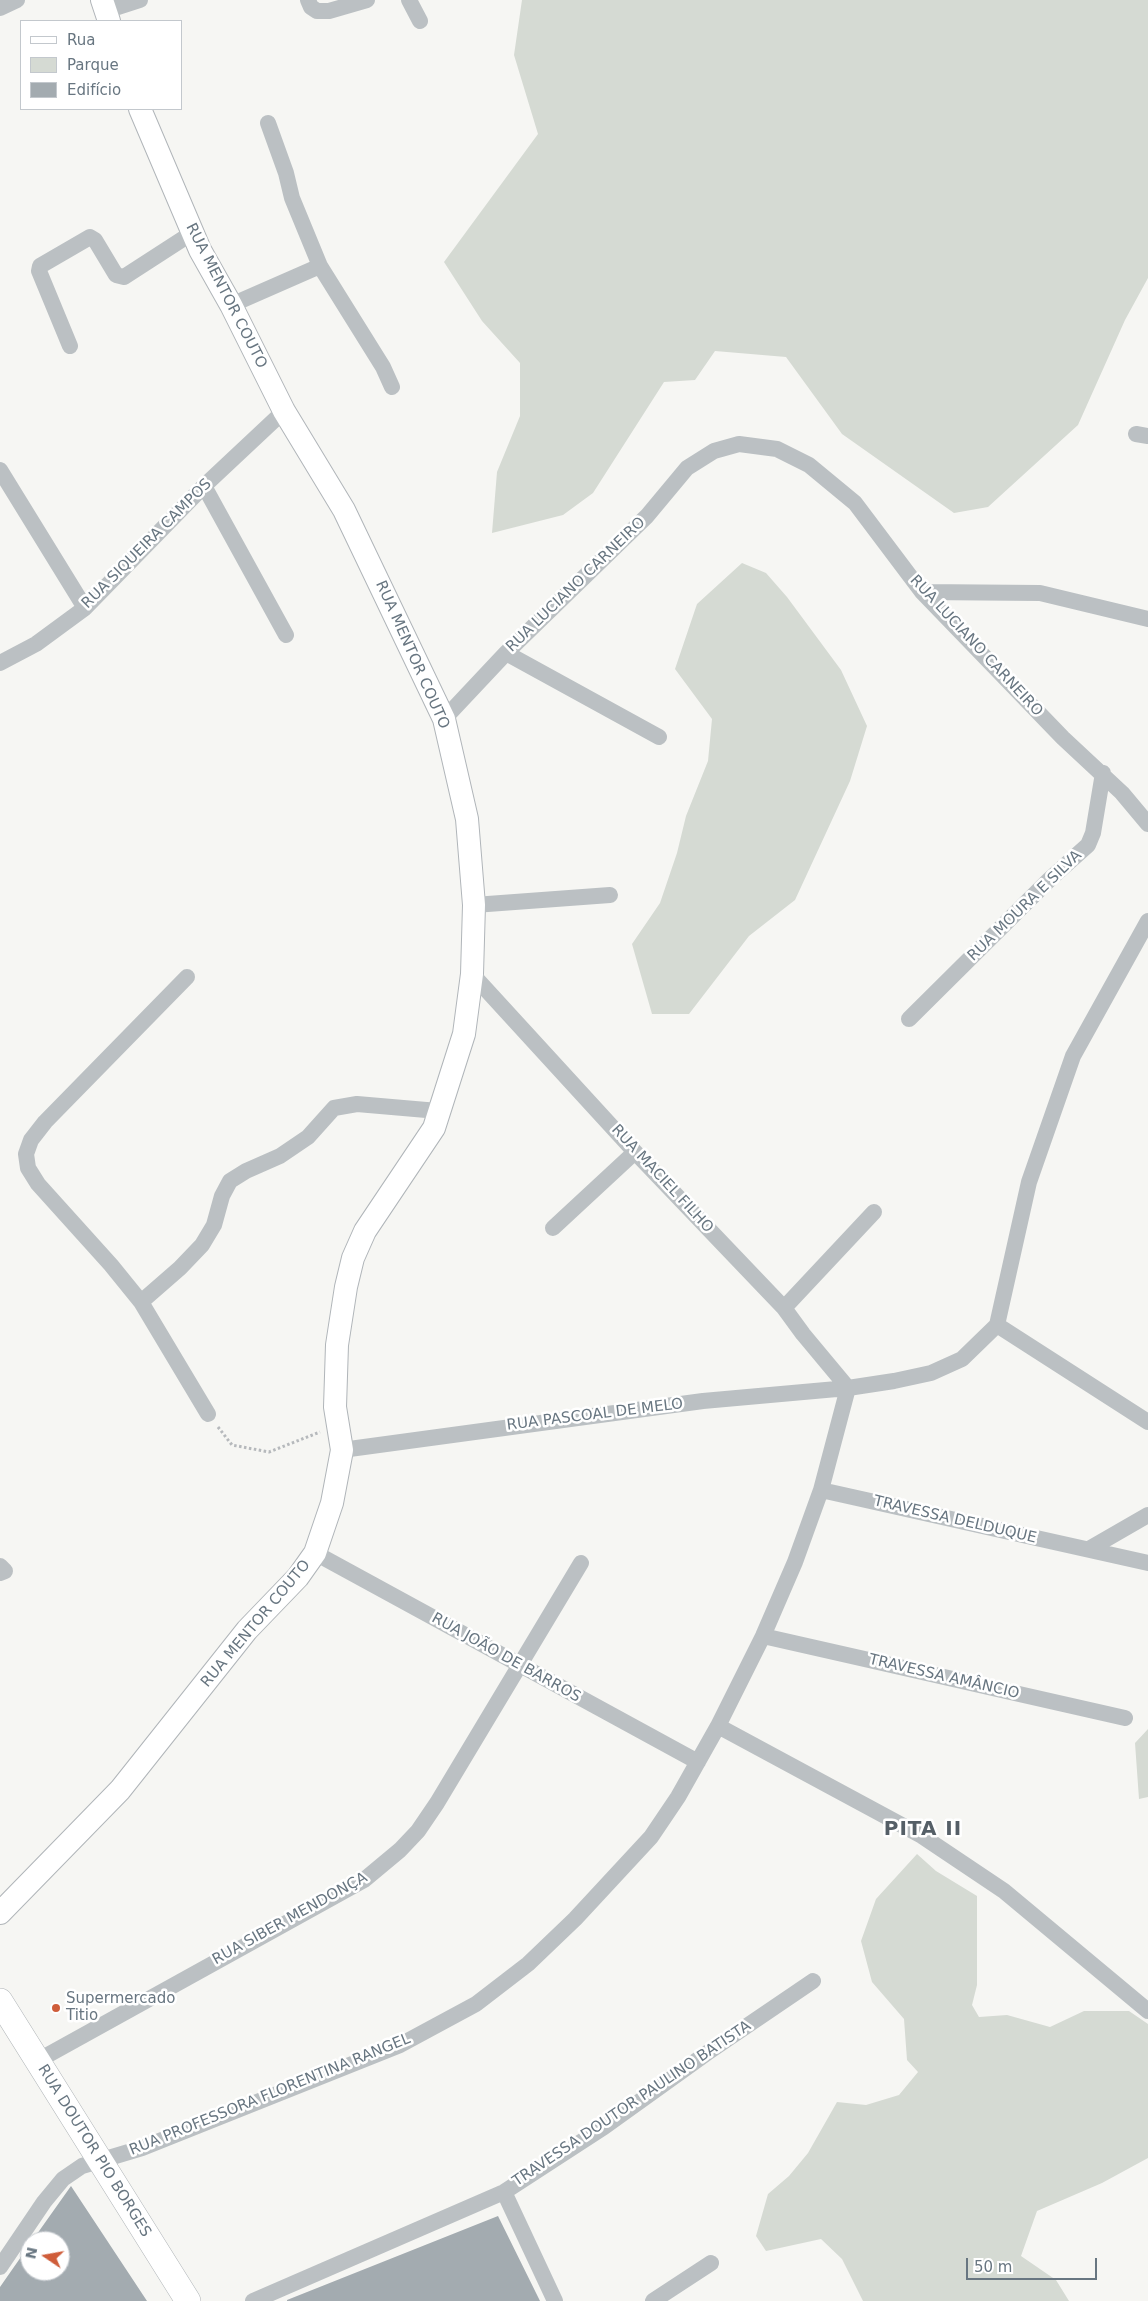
<!DOCTYPE html>
<html>
<head>
<meta charset="utf-8">
<style>
  body { margin:0 }
  #map { position:relative; width:1148px; height:2301px; overflow:hidden; background:#f6f6f3; font-family:"DejaVu Sans",sans-serif }
  canvas { display:block }
  .legend { position:absolute; left:20px; top:20px; width:162px; height:90px; box-sizing:border-box; background:#fff; border:1px solid #c3c8cd; margin:0; padding:6px 9px; list-style:none; font-size:15px; color:#687681 }
  .legend li { display:flex; align-items:center; gap:10px; height:25px }
  .legend b { width:25px; border:1px solid #c3c8cd }
  .north { position:absolute; left:20px; top:2231px; width:50px; height:50px; box-sizing:border-box; background:#fff; border:1px solid #c3c8cd; border-radius:50%; rotate:282deg; font-size:14px; font-weight:700; line-height:20px; text-align:center; color:#687681 }
  .north::after { content:''; display:block; margin:auto; width:18px; height:22px; background:#cf5d3a; clip-path:polygon(50% 0,100% 100%,50% 72%,0 100%) }
  .scale { position:absolute; left:966px; top:2258px; width:131px; height:22px; box-sizing:border-box; border:2px solid #687681; border-top:0; padding-left:6px; font-size:15px; line-height:18px; white-space:nowrap; color:#687681; -webkit-text-stroke:4px #fff; paint-order:stroke }
</style>
</head>
<body>
<div id="map">
<canvas width="1148" height="2301"></canvas>
<ul class="legend">
<li><b style="height:6px;background:#fff"></b>Rua</li>
<li><b style="height:14px;background:#d5dad3"></b>Parque</li>
<li><b style="height:14px;background:#a3abb0"></b>Edifício</li>
</ul>
<div class="north">N</div>
<div class="scale">50 m</div>
</div>
<script>
const ctx = document.querySelector('canvas').getContext('2d');
ctx.lineJoin = 'round';
function fillPath(path, color) {
  ctx.fillStyle = color;
  ctx.fill(path, 'evenodd');
}
function poly(rows) {
  const path = new Path2D();
  for (const r of rows) {
    path.moveTo(r[0], r[1]);
    for (let i = 2; i < r.length; i += 2) path.lineTo(r[i], r[i + 1]);
  }
  return path;
}
function strokePath(path, color, width, dash) {
  ctx.strokeStyle = color;
  ctx.lineWidth = width;
  ctx.lineCap = dash ? 'butt' : 'round';
  ctx.setLineDash(dash || []);
  ctx.stroke(path);
}
function write(font, color, halo, rows, align = 'center') {
  ctx.font = font + ' "DejaVu Sans",sans-serif';
  ctx.lineWidth = 5;
  ctx.setLineDash([]);
  ctx.textBaseline = 'middle';
  ctx.strokeStyle = halo;
  ctx.fillStyle = color;
  for (const [text, x, y, turn = 0] of rows) {
    ctx.save();
    ctx.translate(x, y);
    ctx.rotate((+turn || 0) * Math.PI / 180);
    ctx.textAlign = isNaN(turn) ? turn : align;
    if (halo) ctx.strokeText(text, 0, 0);
    ctx.fillText(text, 0, 0);
    ctx.restore();
  }
}
fillPath(poly([
  [522,0,1148,0,1148,278,1125,320,1078,425,988,507,954,513,842,434,786,357,715,351,695,380,664,382,593,493,563,515,492,533,497,472,520,416,520,363,482,321,444,262,538,134,514,55],
  [742,563,766,573,787,597,841,670,867,726,850,781,795,900,749,936,689,1014,652,1014,632,944,660,903,677,853,686,816,708,761,712,719,675,669,697,604],
  [1148,1729,1148,1797,1139,1799,1135,1743],
  [917,1854,936,1871,977,1896,977,1985,972,2005,979,2017,1007,2015,1050,2027,1084,2011,1129,2011,1148,2024,1148,2158,1102,2183,1037,2211,1021,2256,1056,2280,1069,2301,863,2301,842,2259,821,2239,766,2251,756,2236,768,2194,789,2176,808,2153,837,2102,866,2105,899,2095,918,2072,907,2060,904,2019,872,1982,861,1941,876,1899]
]), '#d5dad3');
fillPath(poly([
  [71,2186,147,2301,0,2301,0,2287,30,2244,30,2271,60,2271,60,2241,32,2241],
  [498,2216,540,2301,287,2301,287,2300]
]), '#a3abb0');
const secondary = poly([
  [102,0,109,21],
  [0,1913,120,1790,247,1630,298,1577,315,1553,332,1503,342,1450,335,1407,337,1345,346,1287,353,1258,365,1231,434,1128,464,1034,472,974,474,905,467,819,444,719,344,510,284,411,231,305,200,250,140,109]
]);
const primary = poly([
  [0,2001,188,2301]
]);
strokePath(secondary, '#b0b5b9', 24);
strokePath(primary, '#afb4b7', 26);
strokePath(poly([
  [218,1427,232,1445,269,1452,320,1432]
]), '#b6b9bc', 3, [2.5, 2.5]);
strokePath(poly([
  [308,0,311,7,317,11,329,11,367,0],
  [409,0,420,21],
  [0,8,17,0],
  [106,11,140,0],
  [268,123,286,173,292,198,320,266,383,367,392,387],
  [231,305,320,266],
  [70,346,39,271,40,266,90,237,95,240,116,275,124,277,192,233],
  [1136,434,1148,436],
  [0,470,85,608],
  [204,486,286,635],
  [922,592,1040,593,1148,619],
  [506,653,659,737],
  [0,663,36,644,85,608,204,486,284,411],
  [444,719,506,653,647,516,687,468,714,451,739,444,777,449,809,465,855,503,922,592,1063,738,1122,793,1148,824],
  [474,905,610,895],
  [472,974,635,1152,784,1308,803,1334,848,1388],
  [187,977,45,1122,31,1140,26,1154,28,1168,38,1184,111,1265,141,1302,208,1414],
  [909,1019,1050,879,1088,845,1093,833,1103,773],
  [553,1228,635,1152],
  [141,1302,180,1268,202,1245,214,1225,222,1196,230,1181,246,1171,280,1156,308,1137,334,1108,357,1104,438,1111],
  [784,1308,874,1212],
  [997,1325,1148,1422],
  [342,1450,703,1401,848,1388],
  [821,1490,1148,1563],
  [1089,1549,1148,1515],
  [315,1553,698,1762],
  [0,1566,5,1571,0,1573],
  [763,1636,1125,1718],
  [718,1726,922,1836,1004,1891,1148,2011],
  [37,2061,364,1880,400,1850,418,1831,437,1803,581,1563],
  [504,2192,555,2301],
  [0,2267,44,2202,63,2179,82,2166,142,2148,400,2045,476,2004,528,1964,575,1919,651,1837,678,1797,718,1726,763,1636,795,1562,821,1490,848,1388,894,1381,931,1373,962,1359,997,1325,1029,1182,1073,1056,1148,921],
  [253,2301,504,2192,604,2127,707,2053,813,1981],
  [653,2301,711,2263]
]), '#bbc0c3', 16);
strokePath(secondary, '#fff', 22);
strokePath(primary, '#fff', 25);
for (const [x, y, r, color] of [
  [56,2008,5,"#cf5d3a"]
]) {
  const dot = new Path2D();
  dot.arc(x, y, r, 0, 2 * Math.PI);
  ctx.fillStyle = color;
  ctx.fill(dot);
  strokePath(dot, '#fff', 2);
}
write('15px', '#687681', '#fff', [
  ["RUA MENTOR COUTO",226,296,63],
  ["RUA SIQUEIRA CAMPOS",147,544,-45],
  ["RUA LUCIANO CARNEIRO",576,585,-44],
  ["RUA LUCIANO CARNEIRO",976,646,47],
  ["RUA MENTOR COUTO",412,655,66],
  ["RUA MOURA E SILVA",1025,906,-44],
  ["RUA MACIEL FILHO",662,1179,47],
  ["RUA PASCOAL DE MELO",595,1415,-7],
  ["TRAVESSA DELDUQUE",955,1520,13],
  ["RUA MENTOR COUTO",256,1624,-50],
  ["RUA JOÃO DE BARROS",506,1658,29],
  ["TRAVESSA AMÂNCIO",944,1677,13],
  ["RUA SIBER MENDONÇA",290,1919,-29],
  ["RUA PROFESSORA FLORENTINA RANGEL",270,2095,-22],
  ["TRAVESSA DOUTOR PAULINO BATISTA",632,2104,-34],
  ["RUA DOUTOR PIO BORGES",94,2151,58]
]);
write('15px', '#687681', '#fff', [
  ["Supermercado",66,1999],
  ["Titio",66,2016]
], 'left');
ctx.letterSpacing = '1px';
write('bold 20px', '#555f67', '#fff', [
  ["PITA II",923,1830]
]);
ctx.letterSpacing = '0px';
</script>
</body>
</html>
